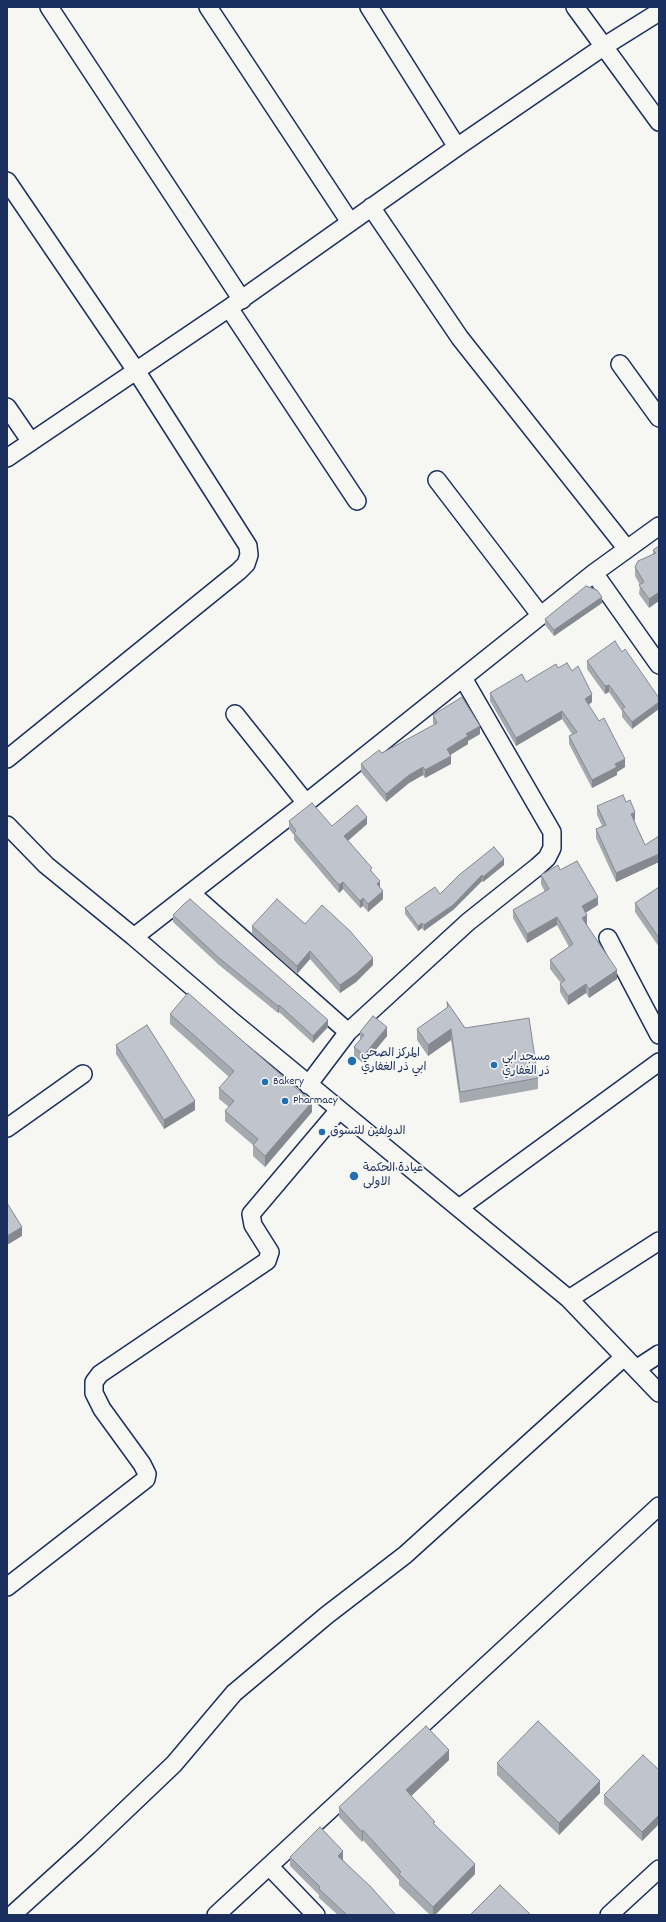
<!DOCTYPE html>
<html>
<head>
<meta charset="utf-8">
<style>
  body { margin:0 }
  #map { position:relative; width:666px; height:1922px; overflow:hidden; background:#f6f6f2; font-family:Dekko,sans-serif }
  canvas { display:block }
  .frame { position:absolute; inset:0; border:8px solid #1b2f5e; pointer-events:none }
</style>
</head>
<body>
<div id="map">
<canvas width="666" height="1922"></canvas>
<div class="frame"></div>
</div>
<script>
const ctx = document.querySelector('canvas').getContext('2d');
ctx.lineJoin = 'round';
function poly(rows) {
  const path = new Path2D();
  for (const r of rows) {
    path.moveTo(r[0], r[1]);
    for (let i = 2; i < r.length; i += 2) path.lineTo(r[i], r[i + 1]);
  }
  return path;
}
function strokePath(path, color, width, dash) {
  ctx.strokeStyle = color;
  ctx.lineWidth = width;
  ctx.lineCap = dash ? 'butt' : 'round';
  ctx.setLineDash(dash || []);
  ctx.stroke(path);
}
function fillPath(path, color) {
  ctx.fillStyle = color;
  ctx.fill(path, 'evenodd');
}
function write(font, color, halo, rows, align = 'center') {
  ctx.font = font + ' Dekko,"Playpen Sans Arabic",sans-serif';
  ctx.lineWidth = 3.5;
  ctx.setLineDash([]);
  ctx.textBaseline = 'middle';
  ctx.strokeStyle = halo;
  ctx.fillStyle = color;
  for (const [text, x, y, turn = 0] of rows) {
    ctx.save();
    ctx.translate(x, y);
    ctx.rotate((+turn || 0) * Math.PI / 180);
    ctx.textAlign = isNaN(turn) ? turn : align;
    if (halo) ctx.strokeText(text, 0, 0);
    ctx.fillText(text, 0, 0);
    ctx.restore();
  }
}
const minor = poly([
  [49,7,242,300],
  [208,7,350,222],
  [369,7,457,147],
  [575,7,659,122],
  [7,181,137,372,248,546,249,555,246,564,239,571,7,759],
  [371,207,460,338,627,549],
  [229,308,357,501],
  [620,364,659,418],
  [7,407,31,442],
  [7,458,229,308,457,147,603,47,659,12],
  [437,480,541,616],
  [594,573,659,665],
  [235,714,306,803],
  [7,825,46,865,134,937,232,1021,569,1299,659,1393],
  [191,893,348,1032],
  [134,937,306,803,594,573,659,526],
  [608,938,659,1035],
  [308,1085,348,1032,468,922,537,867,547,858,552,848,552,832,463,678],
  [7,1128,83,1074],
  [459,1208,659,1062],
  [569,1299,659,1241],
  [636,1369,659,1354],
  [7,1587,146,1479,147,1474,142,1464,102,1409,94,1393,94,1382,100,1374,267,1261,270,1252,253,1225,251,1214,339,1110],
  [269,1866,316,1915],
  [12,1915,88,1846,174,1764,234,1693,327,1615,405,1555,624,1357],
  [216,1915,659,1506],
  [609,1915,659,1869]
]);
strokePath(minor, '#1b2f5e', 20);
strokePath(minor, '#f6f6f2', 17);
fillPath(poly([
  [659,546,649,608,639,594,640,585,635,576,635,567,653,554,653,550],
  [602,603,554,636,545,625,545,619],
  [622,652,659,698,632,729,622,717,622,711,609,692,605,694,587,669,587,661],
  [526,682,592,702,588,705,625,767,617,772,617,775,592,788,569,744,569,736,572,734,562,719,516,746,490,701,490,693],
  [433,715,480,734,468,741,468,744,450,755,451,764,425,778,423,775,409,783,386,802,361,772,361,764,434,725,433,723],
  [626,802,635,820,634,821,645,845,659,836,659,862,616,882,596,838,596,829,602,826,597,815,597,806],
  [289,821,332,826,367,824,348,841,372,871,380,888,383,899,368,912,363,906,360,908,343,889,339,893,294,840,294,835,289,829],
  [504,865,483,882,482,881,453,910,424,931,422,928,418,931,405,914,405,908,440,894],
  [560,870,598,905,585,913,587,924,586,924,617,979,589,998,586,993,568,1005,560,992,560,984,561,983,550,969,550,960,569,947,557,925,527,943,513,918,513,910,545,892,541,884,541,875],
  [659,887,659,947,635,912,635,903],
  [173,915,328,1027,313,1043,279,1012,278,1013,219,965,173,922],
  [305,924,373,965,356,982,340,993,310,959,297,974,252,934,252,926],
  [447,1002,465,1028,538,1078,538,1089,460,1103,451,1040,428,1056,417,1040,417,1029,447,1008],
  [170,1014,312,1112,265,1167,253,1156,253,1145,225,1121,225,1111,229,1107,219,1099,219,1088,229,1077,170,1024],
  [360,1032,387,1036,364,1064,354,1056,354,1047,360,1040],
  [116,1045,195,1110,164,1129,116,1054],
  [449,1760,411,1796,475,1874,435,1915,430,1915,399,1885,399,1880,363,1840,362,1842,339,1817,339,1807],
  [497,1763,600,1793,559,1835,497,1775],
  [659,1770,659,1824,642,1841,604,1804,604,1795],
  [290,1857,343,1860,396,1915,338,1915,319,1898,319,1895,290,1866]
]), '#a5a9b0');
fillPath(poly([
  [659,592,659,601,649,608,649,599],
  [602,597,602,603,554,636,554,630],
  [609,685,609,692,605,694,605,686],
  [592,694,592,702,585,708,585,699],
  [659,702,659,709,632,729,632,722],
  [562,711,562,719,516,746,516,738],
  [480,726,480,734,468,741,468,744,447,757,447,749,466,734],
  [451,756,451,764,425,778,425,770],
  [625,759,625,767,617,772,617,775,592,788,592,780,615,764],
  [423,767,423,775,409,783,386,802,386,794,409,775],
  [635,812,635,820,631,822,631,814],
  [367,817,367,824,344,844,344,836],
  [659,854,659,862,616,882,616,873],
  [504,859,504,865,483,882,483,877],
  [482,875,482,881,453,910,424,931,424,925],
  [380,881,380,889,377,884],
  [343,882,343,889,339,893,339,885],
  [383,891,383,899,368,912,368,904],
  [598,897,598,905,582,915,582,906],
  [363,898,363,906,360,908,360,901],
  [587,915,587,924,582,927,582,918],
  [557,917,557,925,527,943,527,934],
  [422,923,422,928,418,931,418,926],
  [310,951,310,959,297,974,297,966],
  [373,958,373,965,356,982,340,993,340,985],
  [617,970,617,979,589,998,589,989],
  [586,984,586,993,568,1005,568,996],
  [279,1005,279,1012,278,1013,278,1006],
  [328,1020,328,1027,313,1043,313,1036],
  [387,1027,387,1036,364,1064,364,1055],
  [451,1029,451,1040,428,1056,428,1045],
  [195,1101,195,1110,164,1129,164,1120],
  [312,1102,312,1112,265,1167,265,1156],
  [22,1227,22,1236,7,1245,7,1236],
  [449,1750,449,1760,406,1801,406,1790],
  [600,1781,600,1793,559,1835,559,1823],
  [659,1815,659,1824,642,1841,642,1832],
  [363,1830,363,1840,362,1842,362,1832],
  [343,1851,343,1860,338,1865,338,1856],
  [475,1864,475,1874,435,1915,433,1915,433,1907]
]), '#868990');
const building = poly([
  [659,546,659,592,649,599,639,585,644,582,635,567,638,561,656,553,653,550,659,546],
  [586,586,597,590,602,597,554,630,545,619,586,586],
  [615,641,622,652,625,649,659,698,659,702,632,722,622,709,625,707,609,685,605,686,587,661,615,641],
  [567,663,572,671,578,666,592,694,585,699,599,721,604,718,625,759,615,764,617,767,592,780,569,736,577,732,562,711,516,738,490,693,522,674,526,682,556,664,558,668,567,663],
  [462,697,480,726,466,734,468,736,447,749,451,756,425,770,423,767,409,775,386,794,361,764,379,750,382,753,437,723,433,715,462,697],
  [623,795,626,802,630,800,635,812,631,814,645,845,659,836,659,854,616,873,596,829,606,825,597,806,623,795],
  [312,803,332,826,357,805,367,817,344,836,372,868,370,870,380,881,377,884,383,891,368,904,363,898,360,901,343,882,339,885,294,833,296,831,289,821,312,803],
  [494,847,504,859,483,877,482,875,453,905,424,925,422,923,418,926,405,908,435,887,440,894,459,875,494,847],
  [577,861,598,897,582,906,587,915,582,918,617,970,589,989,586,984,568,996,560,984,565,980,550,960,573,944,557,917,527,934,513,910,549,889,541,875,558,865,560,870,577,861],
  [659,887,659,938,635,903,659,887],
  [190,899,328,1020,313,1036,279,1005,278,1006,219,958,173,915,184,904,190,899],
  [277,899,305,924,322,905,350,931,373,958,356,974,340,985,310,951,297,966,252,926,277,899],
  [188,993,312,1102,265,1156,253,1145,258,1139,225,1111,234,1101,219,1088,234,1071,170,1014,188,993],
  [447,1002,465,1028,529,1018,538,1078,460,1092,451,1029,428,1045,417,1029,448,1007,447,1002],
  [373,1016,387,1027,364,1055,354,1047,364,1035,360,1032,373,1016],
  [147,1025,195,1101,164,1120,116,1045,147,1025],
  [7,1203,22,1227,7,1236,7,1203],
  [538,1721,600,1781,559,1823,497,1763,538,1721],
  [426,1726,449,1750,406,1790,435,1822,433,1823,475,1864,433,1907,399,1874,401,1872,363,1830,362,1832,339,1807,426,1726],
  [643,1755,659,1770,659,1815,642,1832,604,1795,643,1755],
  [320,1827,343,1851,338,1856,370,1886,396,1915,347,1915,319,1889,320,1887,290,1857,320,1827],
  [500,1885,531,1915,470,1915,500,1885]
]);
fillPath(building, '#c0c4cd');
strokePath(building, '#868990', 1);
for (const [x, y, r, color] of [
  [352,1061,5,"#1f6fb2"],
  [494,1065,4,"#1f6fb2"],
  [265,1082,4,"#1f6fb2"],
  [285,1101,4,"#1f6fb2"],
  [322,1132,4,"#1f6fb2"],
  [354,1176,5,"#1f6fb2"]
]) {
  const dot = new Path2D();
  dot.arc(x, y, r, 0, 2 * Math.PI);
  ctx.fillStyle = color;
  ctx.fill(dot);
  strokePath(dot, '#f6f6f2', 1.5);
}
write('12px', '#1b2f5e', '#f6f6f2', [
  ["المركز الصحي",361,1054],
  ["ابي ذر الغفاري",361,1068],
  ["مسجد ابي",502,1058],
  ["ذر الغفاري",502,1072],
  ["Bakery",273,1082],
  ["Pharmacy",293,1101],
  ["الدولفين للتسوق",330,1132],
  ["عيادة الحكمة",363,1169],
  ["الاولى",363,1183]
], 'left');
</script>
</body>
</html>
